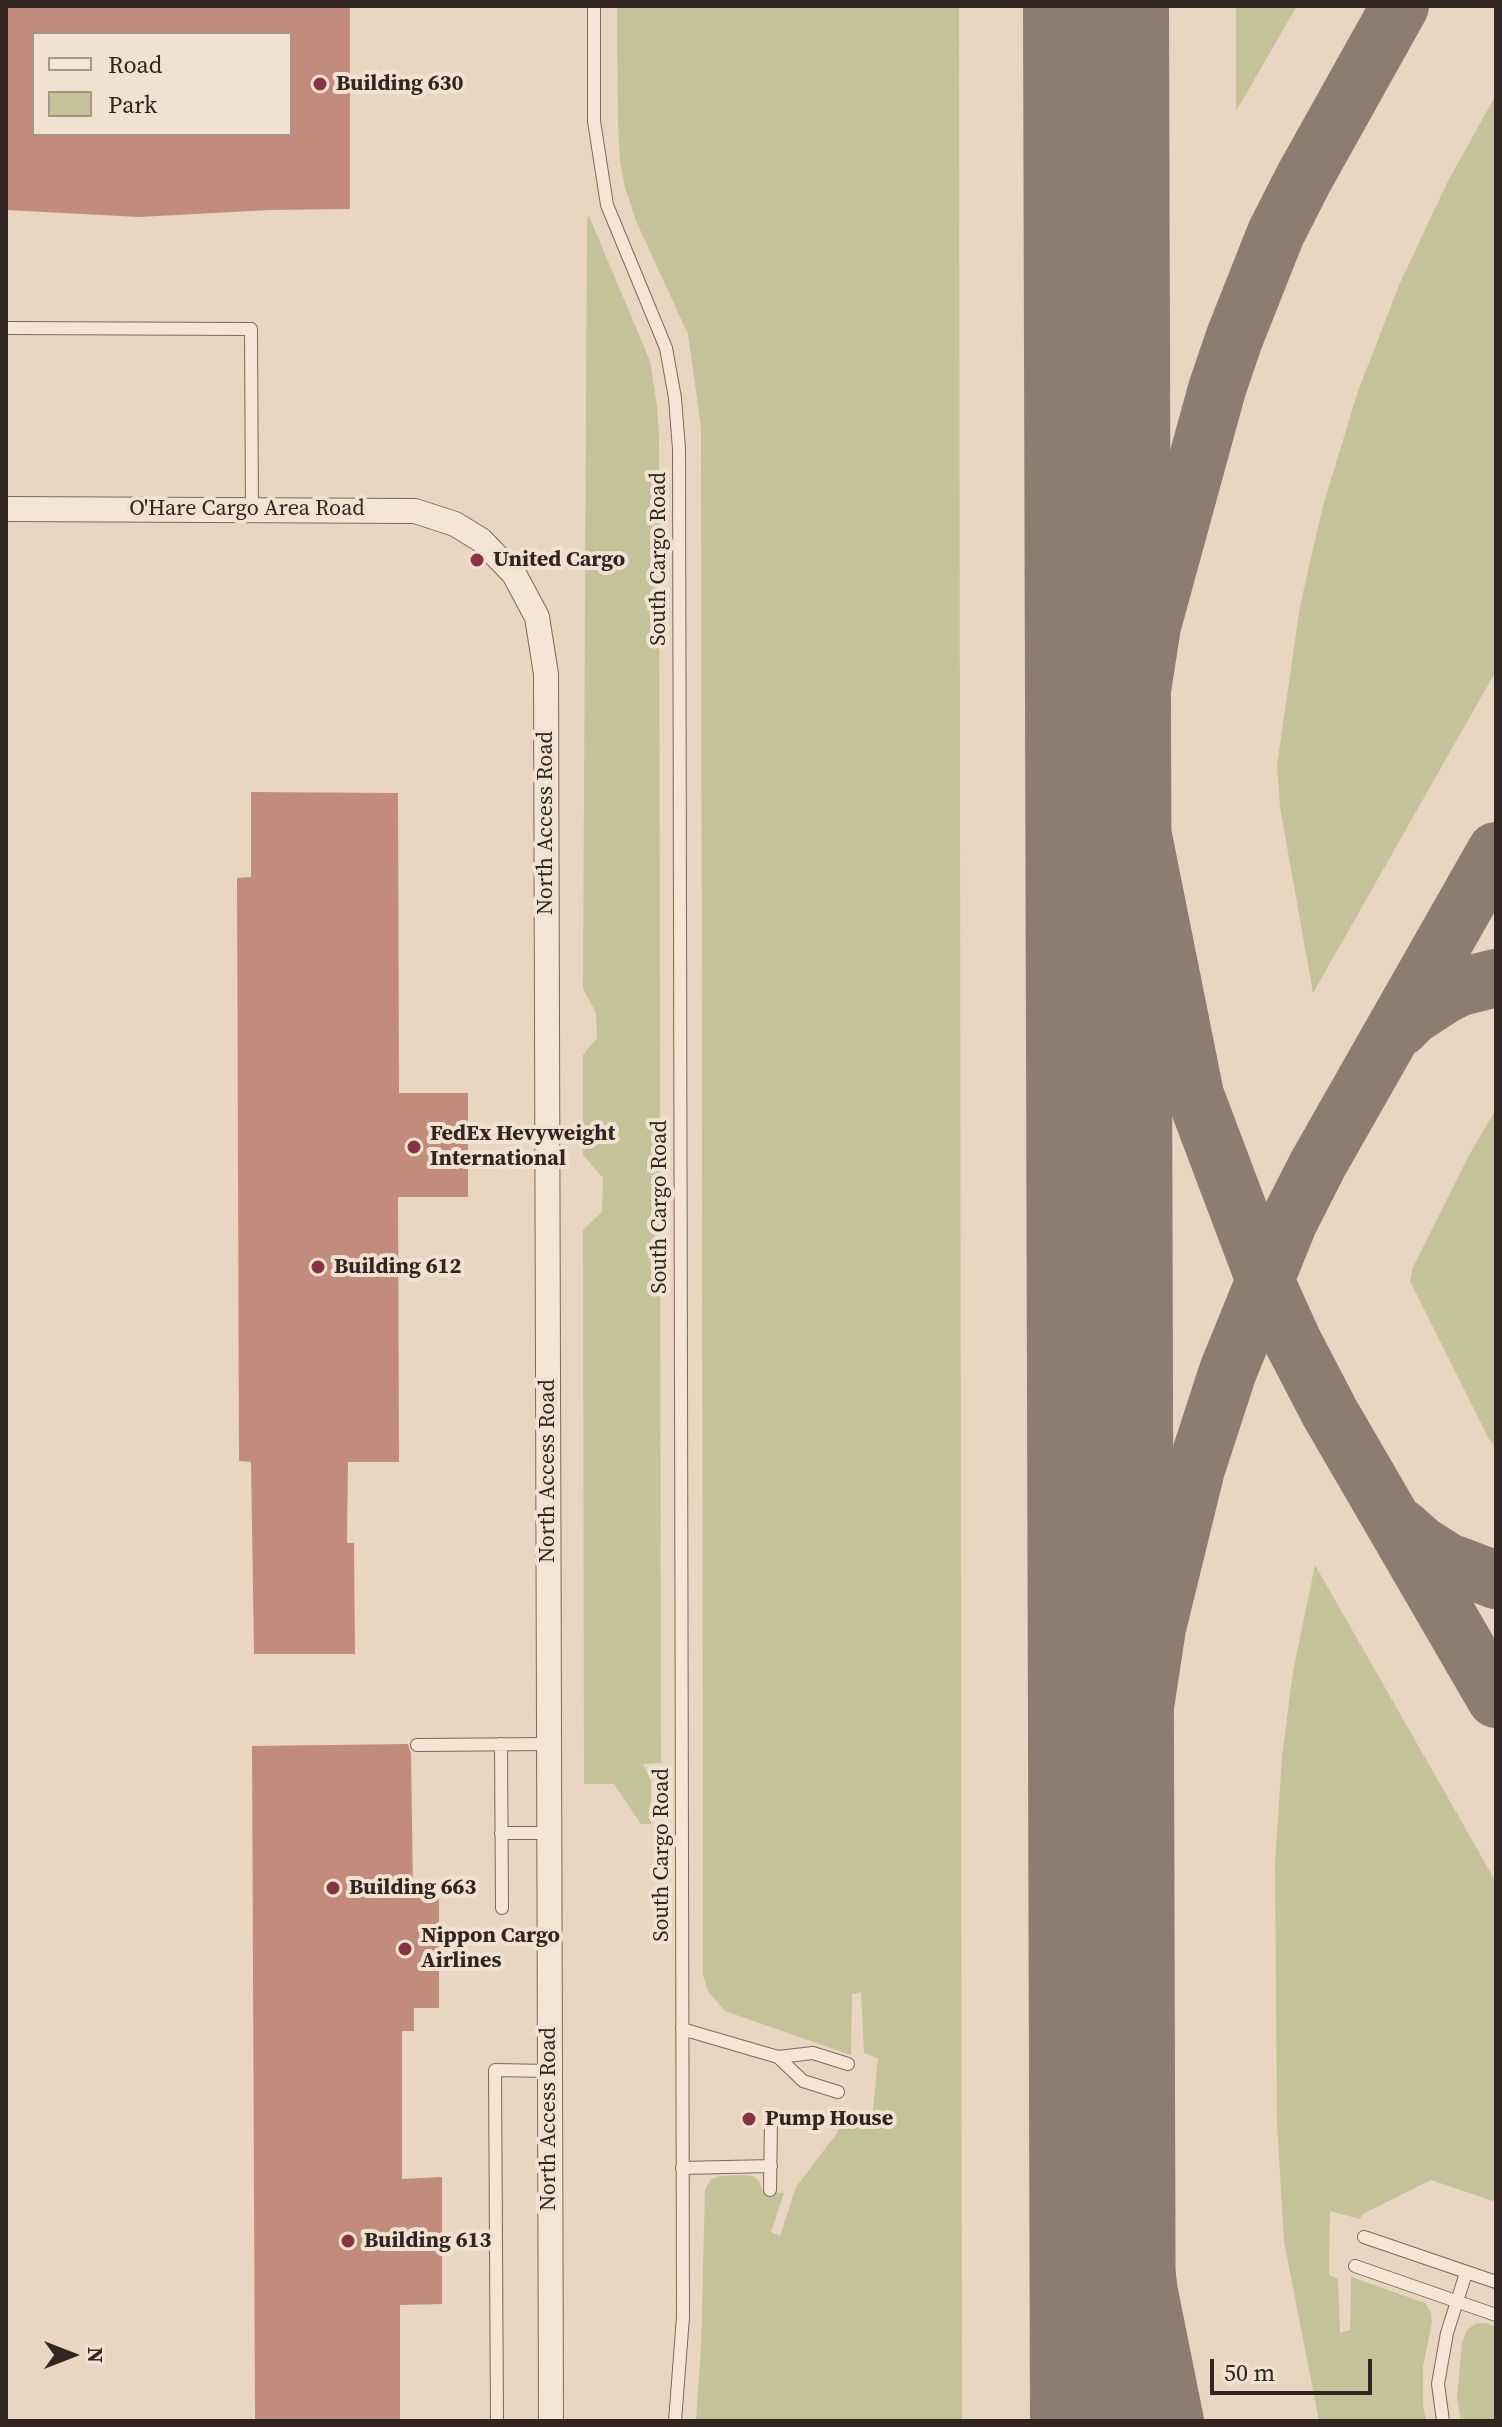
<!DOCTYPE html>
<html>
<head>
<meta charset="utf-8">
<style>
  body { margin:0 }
  #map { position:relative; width:1502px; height:2427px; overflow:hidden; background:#e8d6c2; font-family:"Source Serif 4",serif }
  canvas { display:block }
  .frame { position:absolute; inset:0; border:8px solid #32241e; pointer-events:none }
  .legend { position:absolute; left:32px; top:32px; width:260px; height:104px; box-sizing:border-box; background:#f1e1d1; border:2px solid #a59589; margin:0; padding:10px 14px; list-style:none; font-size:24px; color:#32241e }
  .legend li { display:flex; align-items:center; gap:16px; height:40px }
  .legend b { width:40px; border:2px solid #a59589 }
  .north { position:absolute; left:32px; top:2315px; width:80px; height:80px; -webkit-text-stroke:6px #f1e1d1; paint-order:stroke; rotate:90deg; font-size:22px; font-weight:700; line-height:32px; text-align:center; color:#32241e }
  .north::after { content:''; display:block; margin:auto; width:28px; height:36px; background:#32241e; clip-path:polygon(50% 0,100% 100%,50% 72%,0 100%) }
  .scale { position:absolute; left:1210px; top:2359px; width:162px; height:36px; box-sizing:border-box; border:4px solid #32241e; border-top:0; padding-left:10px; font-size:24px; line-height:28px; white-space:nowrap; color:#32241e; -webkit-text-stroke:6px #f1e1d1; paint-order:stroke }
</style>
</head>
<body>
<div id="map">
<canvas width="1502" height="2427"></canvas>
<div class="frame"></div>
<ul class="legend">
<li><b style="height:10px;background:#f4e5d4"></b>Road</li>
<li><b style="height:22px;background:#c5c198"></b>Park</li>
</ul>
<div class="north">N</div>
<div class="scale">50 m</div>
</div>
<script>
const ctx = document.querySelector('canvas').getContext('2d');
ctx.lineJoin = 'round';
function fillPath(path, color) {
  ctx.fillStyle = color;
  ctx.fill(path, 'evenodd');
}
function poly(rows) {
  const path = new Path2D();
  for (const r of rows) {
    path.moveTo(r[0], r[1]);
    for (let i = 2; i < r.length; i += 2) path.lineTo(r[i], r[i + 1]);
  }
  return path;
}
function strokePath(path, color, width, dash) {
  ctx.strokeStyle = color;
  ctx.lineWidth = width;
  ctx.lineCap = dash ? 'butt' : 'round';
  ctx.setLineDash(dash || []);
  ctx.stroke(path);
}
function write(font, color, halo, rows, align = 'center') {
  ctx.font = font + ' "Source Serif 4",serif';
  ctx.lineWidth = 8;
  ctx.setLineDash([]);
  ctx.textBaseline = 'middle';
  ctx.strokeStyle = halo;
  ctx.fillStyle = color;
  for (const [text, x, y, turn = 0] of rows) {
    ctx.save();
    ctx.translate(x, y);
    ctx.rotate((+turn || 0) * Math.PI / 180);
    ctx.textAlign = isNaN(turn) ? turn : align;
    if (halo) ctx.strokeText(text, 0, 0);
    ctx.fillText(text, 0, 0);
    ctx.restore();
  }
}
fillPath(poly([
  [617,6,959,6,962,2421,696,2421,701,2348,705,2190,710,2180,720,2176,742,2175,753,2176,759,2181,763,2192,784,2193,771,2232,780,2236,796,2187,837,2133,842,2112,872,2121,878,2058,864,2053,861,1992,852,1994,851,2055,725,2011,708,1992,703,1975,701,427,688,334,636,221,625,187,620,161,618,123],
  [1236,6,1297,6,1236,111],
  [1496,95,1496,671,1313,993,1280,807,1277,765,1300,606,1323,506,1358,391,1400,283,1448,181],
  [589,216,650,361,657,406,659,436,661,1763,643,1764,651,1781,651,1824,641,1824,614,1784,584,1784,583,1230,602,1212,603,1178,583,1155,583,1055,597,1038,596,1013,583,988,587,219],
  [1496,1109,1496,1448,1489,1439,1410,1281,1413,1267,1468,1157],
  [1315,1565,1496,1882,1496,2202,1431,2180,1363,2214,1360,2219,1330,2211,1329,2275,1338,2279,1340,2333,1350,2330,1351,2277,1425,2303,1431,2312,1432,2322,1423,2367,1423,2405,1426,2421,1319,2421,1284,2241,1277,2123,1275,1863,1282,1757,1293,1672],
  [1486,2323,1496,2327,1496,2421,1461,2421,1457,2398,1462,2343,1467,2330,1475,2324]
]), '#c5c198');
strokePath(poly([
  [1098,346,1111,623,1130,771,1195,1095,1264,1278,1293,1342,1330,1413,1496,1699],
  [1140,703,1152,626,1217,389,1234,339,1276,233,1304,178,1400,6],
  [1400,1028,1412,1016,1444,995,1460,987,1496,978],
  [1099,1146,1124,840],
  [1402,1528,1421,1545,1448,1562,1496,1580],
  [1131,2156,1149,2292,1175,2421],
  [1102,2218,1125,1837,1157,1628,1196,1469,1228,1371,1289,1221,1318,1164,1496,851]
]), '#8d7d70', 58);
strokePath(poly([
  [1096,6,1103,2421]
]), '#8d7d70', 146);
fillPath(poly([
  [6,6,350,6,350,209,270,210,139,217,6,210],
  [34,34,290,34,290,134,34,134],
  [251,792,398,793,399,1093,468,1093,468,1197,398,1197,399,1462,348,1462,347,1543,354,1543,355,1654,254,1654,251,1462,239,1461,237,878,251,877],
  [408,1744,411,1754,413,1893,439,1892,439,2008,414,2008,414,2031,402,2031,402,2179,442,2177,442,2304,400,2305,400,2421,255,2421,252,1746]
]), '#c28c7c');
const service = poly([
  [594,6,594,121,607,205,666,348,675,398,679,449,683,2317,675,2421],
  [6,328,251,329,252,510],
  [501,1744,502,1908],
  [417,1745,549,1744],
  [501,1833,549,1833],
  [682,2029,778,2057,813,2053,848,2064],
  [778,2057,803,2081,838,2092],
  [682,2168,771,2166],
  [770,2190,771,2120],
  [1364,2237,1496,2282],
  [1355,2266,1496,2315],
  [497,2421,495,2070,549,2071],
  [1443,2421,1438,2384,1447,2333,1466,2273]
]);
const minor = poly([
  [6,509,415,511,455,524,481,540,514,574,537,617,546,674,551,2421]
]);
strokePath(service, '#80685c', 14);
strokePath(minor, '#80685c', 26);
strokePath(service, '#f4e5d4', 12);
strokePath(minor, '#f4e5d4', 24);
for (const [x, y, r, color] of [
  [320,84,8,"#883343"],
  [477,560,8,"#883343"],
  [414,1147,8,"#883343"],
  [318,1267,8,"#883343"],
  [333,1888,8,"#883343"],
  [405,1949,8,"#883343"],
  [749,2119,8,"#883343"],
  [348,2241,8,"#883343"]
]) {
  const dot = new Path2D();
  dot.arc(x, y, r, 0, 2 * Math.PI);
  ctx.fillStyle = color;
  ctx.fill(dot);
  strokePath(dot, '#f1e1d1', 3);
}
write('bold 22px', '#32241e', '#f1e1d1', [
  ["Building 630",336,84],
  ["United Cargo",493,560],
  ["FedEx Hevyweight",430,1134],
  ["International",430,1159],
  ["Building 612",334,1267],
  ["Building 663",349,1888],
  ["Nippon Cargo",421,1936],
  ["Airlines",421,1961],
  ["Pump House",765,2119],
  ["Building 613",364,2241]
], 'left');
write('22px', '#32241e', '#f1e1d1', [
  ["O'Hare Cargo Area Road",247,509],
  ["South Cargo Road",659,559,-90],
  ["North Access Road",546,823,-90],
  ["South Cargo Road",660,1207,-90],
  ["North Access Road",548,1471,-90],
  ["South Cargo Road",662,1855,-90],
  ["North Access Road",549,2119,-90]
]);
</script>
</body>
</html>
